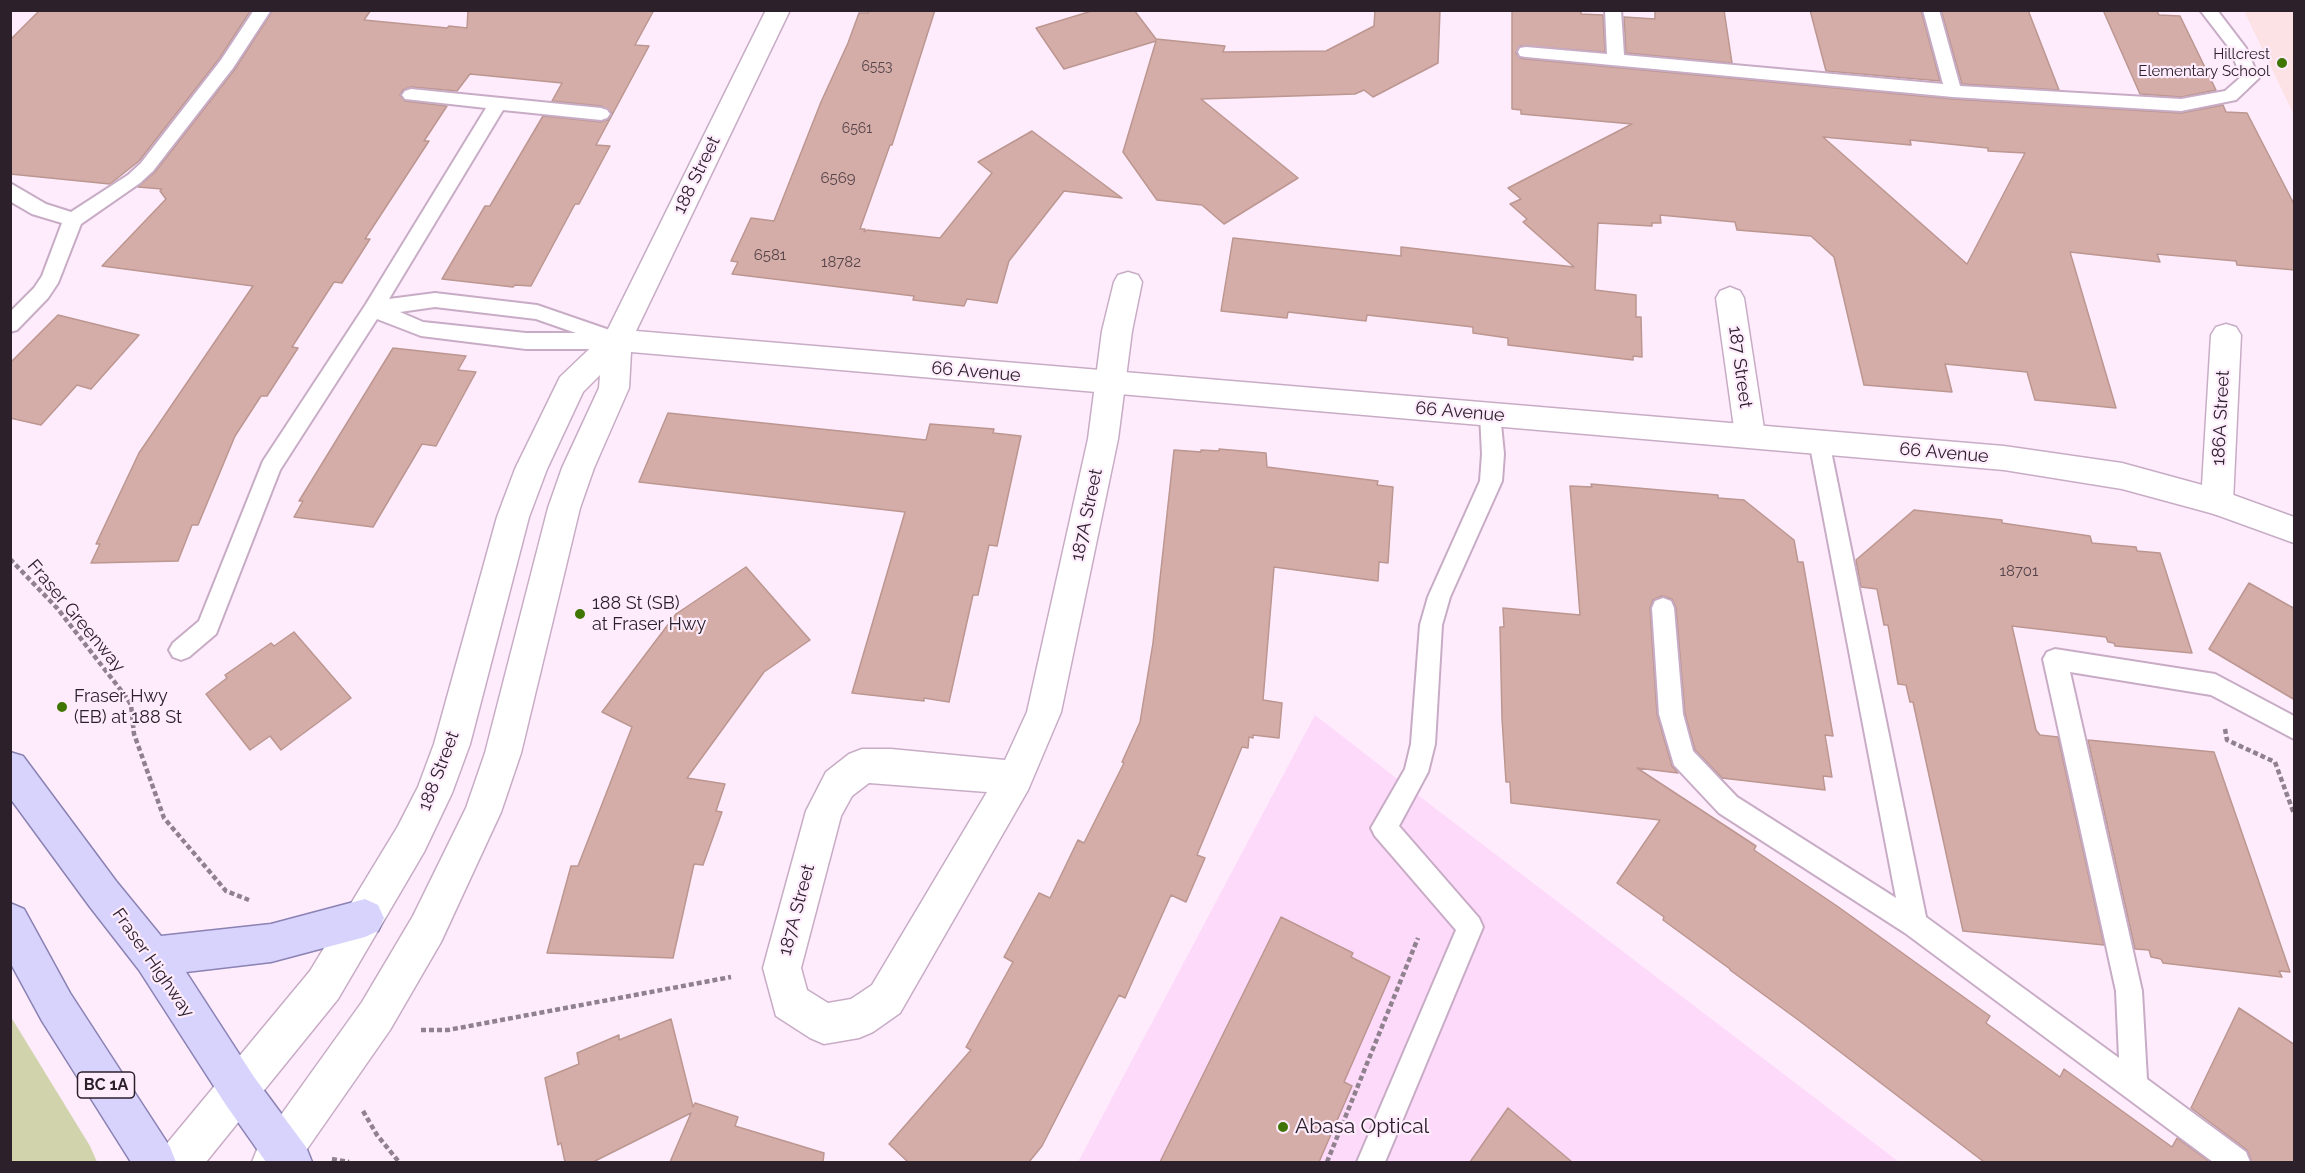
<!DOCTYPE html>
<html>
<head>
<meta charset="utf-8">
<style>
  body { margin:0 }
  #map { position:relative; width:2305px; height:1173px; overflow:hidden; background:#feecfc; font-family:Raleway,sans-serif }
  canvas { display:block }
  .frame { position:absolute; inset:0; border:12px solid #2c212b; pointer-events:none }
</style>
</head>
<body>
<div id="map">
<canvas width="2305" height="1173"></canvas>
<div class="frame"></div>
</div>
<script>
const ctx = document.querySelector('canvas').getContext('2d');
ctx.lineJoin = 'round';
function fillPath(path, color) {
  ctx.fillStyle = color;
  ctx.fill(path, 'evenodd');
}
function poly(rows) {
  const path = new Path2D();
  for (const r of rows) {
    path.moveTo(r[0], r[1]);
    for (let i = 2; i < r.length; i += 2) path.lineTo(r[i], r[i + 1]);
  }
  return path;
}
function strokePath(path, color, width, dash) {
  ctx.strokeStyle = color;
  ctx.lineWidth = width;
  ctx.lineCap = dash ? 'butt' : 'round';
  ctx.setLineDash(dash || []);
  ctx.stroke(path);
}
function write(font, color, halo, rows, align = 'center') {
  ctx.font = font + ' Raleway,sans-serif';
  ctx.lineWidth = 4.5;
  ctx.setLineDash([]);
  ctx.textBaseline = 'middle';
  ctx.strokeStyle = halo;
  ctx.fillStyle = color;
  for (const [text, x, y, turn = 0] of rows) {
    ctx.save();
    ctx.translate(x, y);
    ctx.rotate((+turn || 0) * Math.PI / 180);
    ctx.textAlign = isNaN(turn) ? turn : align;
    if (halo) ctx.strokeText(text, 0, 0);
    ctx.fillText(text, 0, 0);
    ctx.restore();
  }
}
fillPath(poly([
  [1315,715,1440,812,1899,1162,1078,1162]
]), '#fddafa');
fillPath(poly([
  [2244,11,2294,11,2294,115]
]), '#fce1e5');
fillPath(poly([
  [11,1017,90,1146,97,1162,11,1162]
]), '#d1d3ac');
const building = poly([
  [40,10,251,10,219,59,139,161,110,184,10,174,10,40,40,10],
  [273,10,371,10,364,20,447,28,449,26,467,28,468,10,654,10,635,45,649,46,596,145,610,146,579,204,575,204,531,286,515,285,513,287,442,279,485,206,490,206,543,116,601,122,609,119,612,113,601,106,552,101,562,83,470,74,457,91,411,87,403,90,400,95,405,101,447,106,424,141,429,141,365,239,370,239,342,283,334,282,292,347,298,348,267,396,261,396,235,436,198,525,192,525,178,561,91,563,100,544,96,544,139,453,253,286,102,266,166,199,160,191,162,189,138,187,155,172,235,69,273,10],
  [869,10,935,10,892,145,890,145,860,229,865,229,864,232,867,230,940,238,992,173,978,162,1032,131,1122,198,1064,191,1009,261,997,303,967,299,964,306,913,300,914,296,732,274,738,262,731,261,751,218,774,221,821,102,848,43,859,13,868,13,869,10],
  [1095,10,1134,10,1156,39,1225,46,1223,52,1326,51,1374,26,1375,10,1440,10,1438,63,1373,97,1364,90,1355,94,1201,99,1298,178,1224,224,1202,205,1157,200,1123,152,1156,41,1064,69,1036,28,1095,10],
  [1512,10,1581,10,1581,14,1603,15,1605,52,1520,46,1516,53,1520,58,1526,59,1953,99,2181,113,2223,105,2226,112,2247,113,2295,206,2295,270,2237,265,2236,261,2157,254,2160,262,2070,252,2116,408,2035,400,2027,372,1945,364,1952,392,1864,385,1834,257,1811,236,1737,230,1735,222,1660,215,1661,223,1652,223,1652,226,1598,223,1595,290,1636,295,1636,317,1641,317,1642,357,1633,356,1633,360,1508,345,1508,338,1473,333,1473,327,1367,315,1366,321,1288,312,1287,318,1221,311,1233,238,1401,256,1401,247,1574,267,1523,222,1527,219,1510,204,1521,199,1508,188,1632,124,1521,114,1521,110,1512,109,1512,10],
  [1823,137,1911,145,1910,140,1988,148,1988,151,2025,153,1967,264,1823,137],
  [1655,10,1724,10,1732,63,1626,53,1624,17,1655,19,1655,10],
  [1810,10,1921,10,1940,81,1826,71,1810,10],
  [1941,10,2028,10,2059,90,1962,84,1941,10],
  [2103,10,2157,11,2159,15,2180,16,2216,90,2181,97,2140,94,2103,10],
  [58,315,139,335,91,389,77,385,41,425,10,418,10,363,58,315],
  [393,348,466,356,458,370,476,372,436,446,422,444,373,527,294,517,303,501,299,501,393,348],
  [668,413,926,440,930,424,994,429,993,433,1021,436,997,546,989,545,978,595,973,595,949,702,924,698,924,701,852,693,905,512,639,482,668,413],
  [1219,449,1266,453,1267,467,1378,481,1377,485,1393,487,1388,563,1379,562,1378,581,1274,567,1263,700,1282,703,1279,738,1253,735,1253,738,1249,737,1248,748,1242,747,1197,855,1205,858,1186,902,1171,895,1125,998,1119,995,1042,1146,1029,1162,908,1162,889,1144,971,1050,966,1047,1013,962,1004,957,1039,893,1050,898,1078,840,1084,843,1124,763,1122,762,1140,722,1153,643,1174,450,1201,452,1201,450,1219,451,1219,449],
  [1591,484,1718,495,1718,498,1744,500,1794,540,1798,562,1803,562,1833,736,1825,735,1832,777,1823,776,1825,790,1722,778,1695,750,1685,714,1676,608,1672,599,1662,596,1653,600,1650,608,1657,714,1672,766,1678,773,1637,768,1756,846,1754,850,1837,906,1990,1016,1986,1023,2060,1077,2064,1069,2172,1147,2177,1138,2210,1162,1984,1162,1801,1022,1730,970,1730,969,1663,920,1664,917,1617,883,1660,820,1511,803,1510,782,1506,782,1502,718,1500,627,1504,627,1503,608,1580,615,1570,486,1592,487,1591,484],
  [1914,510,2002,520,2002,523,2090,536,2092,543,2136,547,2137,551,2160,553,2192,653,2115,646,2114,643,2108,642,2106,637,2012,626,2036,730,2040,735,2058,737,2104,945,1963,931,1913,702,1910,702,1906,685,1898,684,1888,625,1884,625,1877,589,1861,587,1856,560,1914,510],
  [746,567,810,640,764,672,687,778,725,784,716,811,722,812,703,865,694,864,673,958,547,953,571,866,578,866,632,727,602,712,676,614,746,567],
  [2249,583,2295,609,2295,700,2209,649,2249,583],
  [294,632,351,698,281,750,270,736,250,750,206,694,227,678,225,675,271,643,274,646,294,632],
  [2088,740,2214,752,2290,972,2279,971,2282,977,2163,963,2161,959,2151,957,2149,950,2135,949,2088,740],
  [1281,917,1353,953,1351,957,1390,977,1344,1082,1352,1086,1319,1162,1160,1162,1281,917],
  [2239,1008,2295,1045,2295,1162,2252,1162,2247,1150,2191,1108,2239,1008],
  [671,1019,693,1107,695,1103,738,1117,735,1126,824,1153,823,1162,670,1162,691,1113,593,1162,565,1162,561,1143,558,1145,545,1078,579,1064,577,1053,619,1035,619,1040,671,1019],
  [1508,1108,1572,1162,1470,1162,1508,1108]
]);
fillPath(building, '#d5ada8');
strokePath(building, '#bc9690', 1.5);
const service = poly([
  [254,10,271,10,233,68,153,171,140,183,81,224,58,283,48,298,17,330,10,332,10,312,34,288,42,276,62,223,32,214,13,203,10,200,10,183,46,204,71,212,128,175,141,163,221,60,254,10],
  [1605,10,1621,10,1624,55,1943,84,1923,10,1939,10,1960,86,2181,99,2225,91,2241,77,2230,49,2200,10,2217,10,2246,48,2259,78,2236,100,2181,111,1953,97,1526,57,1520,56,1518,52,1520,48,1526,47,1607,54,1605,10],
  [411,89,601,108,607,110,610,114,607,118,601,120,503,110,389,299,435,293,537,305,624,335,627,340,624,345,617,348,609,345,601,349,526,349,421,336,377,319,280,470,216,634,189,657,181,660,173,657,169,650,173,643,199,621,263,461,366,304,486,108,405,99,402,95,405,91,411,89],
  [435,307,536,319,576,333,526,333,423,322,400,312,435,307],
  [1490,406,1497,408,1500,414,1504,454,1502,481,1450,597,1442,625,1435,744,1428,772,1399,826,1479,918,1483,927,1385,1162,1357,1162,1456,930,1375,836,1371,828,1405,769,1411,744,1420,625,1428,597,1480,481,1482,454,1480,414,1483,408,1490,406],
  [1819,433,1826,435,1829,441,1926,917,2119,1058,2116,991,2043,659,2047,652,2055,649,2215,674,2294,716,2294,739,2211,695,2070,672,2142,991,2147,1079,2246,1152,2250,1162,2213,1162,1905,933,1719,813,1674,765,1659,714,1652,608,1655,601,1663,598,1671,601,1674,608,1683,714,1693,751,1737,797,1896,898,1809,441,1812,435,1819,433]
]);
const minor = poly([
  [1128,272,1138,275,1142,282,1132,331,1118,439,1061,712,1028,790,900,1013,873,1032,859,1038,824,1044,810,1038,776,1016,763,968,806,811,826,772,849,754,862,749,891,749,1005,760,1027,712,1088,439,1102,331,1114,282,1118,275,1128,272],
  [869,783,987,792,872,985,851,999,828,1003,807,990,801,968,841,816,852,796,869,783],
  [1730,287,1740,291,1744,298,1765,435,1761,444,1750,447,1739,444,1735,435,1716,298,1720,291,1730,287],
  [2226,324,2236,327,2241,335,2233,502,2228,511,2217,515,2206,511,2201,502,2211,335,2216,327,2226,324]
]);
const tertiary = poly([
  [766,10,790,10,636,331,2004,446,2122,463,2217,489,2294,517,2294,543,2214,514,2122,489,2004,470,631,352,629,388,594,468,580,508,521,753,501,812,441,942,390,1030,298,1162,252,1162,258,1147,362,1002,413,916,466,808,485,753,548,508,562,468,599,388,600,375,583,392,547,469,529,517,470,744,452,793,424,852,338,999,206,1162,158,1162,164,1147,310,971,398,826,418,787,434,744,497,517,515,469,560,377,606,333,766,10]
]);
const primary = poly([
  [10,752,23,756,116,881,161,936,271,924,365,899,378,905,384,918,378,931,365,937,271,962,186,972,254,1077,306,1147,312,1162,266,1162,226,1105,139,970,90,907,10,798,10,752],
  [10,903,24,909,70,993,170,1147,176,1162,131,1162,42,1021,10,962,10,903]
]);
strokePath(service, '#c8acc6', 4);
strokePath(minor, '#c8acc6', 3);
strokePath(tertiary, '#c8acc6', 3);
strokePath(primary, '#8a82b3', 3);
strokePath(poly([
  [10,559,57,608,127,698,131,705,134,734,164,818,226,891,249,900],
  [2225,729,2227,740,2275,762,2294,814],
  [421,1030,448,1030,731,977],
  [363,1111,377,1135,399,1162],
  [332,1159,349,1162],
  [1327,1162,1418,938]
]), '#8f818d', 4.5, [5, 3]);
fillPath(service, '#fff');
fillPath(minor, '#fff');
fillPath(tertiary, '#fff');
fillPath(primary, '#d7d3fd');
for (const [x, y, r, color] of [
  [2282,63,6,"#3f7501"],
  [580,614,6,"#3f7501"],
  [62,707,6,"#3f7501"],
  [1283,1127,6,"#3f7501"]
]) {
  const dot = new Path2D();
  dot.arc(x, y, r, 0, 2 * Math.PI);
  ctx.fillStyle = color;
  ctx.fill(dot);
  strokePath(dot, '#feecfc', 2);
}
write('14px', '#56444a', null, [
  ["6553",877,67],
  ["6561",857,129]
]);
write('15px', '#2c212b', '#feecfc', [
  ["Hillcrest",2270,54],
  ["Elementary School",2270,71]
], 'right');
write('15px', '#56444a', null, [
  ["6569",838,178],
  ["6581",770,255],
  ["18782",841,262],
  ["18701",2019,571]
]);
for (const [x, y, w] of [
  [106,1085,57]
]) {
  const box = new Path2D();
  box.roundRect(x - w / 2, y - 13, w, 26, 4.5);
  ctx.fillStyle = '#feecfc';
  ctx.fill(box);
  strokePath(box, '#2c212b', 1.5);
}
write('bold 16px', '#2c212b', null, [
  ["BC 1A",106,1085]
]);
write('18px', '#2c212b', '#feecfc', [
  ["188 Street",697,175,-64],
  ["187 Street",1740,367,82],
  ["66 Avenue",976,372,5],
  ["66 Avenue",1460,412,5],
  ["186A Street",2221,418,-87],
  ["66 Avenue",1944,453,5],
  ["187A Street",1087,515,-78],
  ["Fraser Greenway",76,616,50],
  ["188 Street",439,771,-69],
  ["187A Street",797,910,-75],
  ["Fraser Highway",153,963,55]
]);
write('18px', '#2c212b', '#feecfc', [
  ["188 St (SB)",592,604],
  ["at Fraser Hwy",592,625],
  ["Fraser Hwy",74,697],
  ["(EB) at 188 St",74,718]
], 'left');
write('21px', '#2c212b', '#feecfc', [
  ["Abasa Optical",1295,1127]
], 'left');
</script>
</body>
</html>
